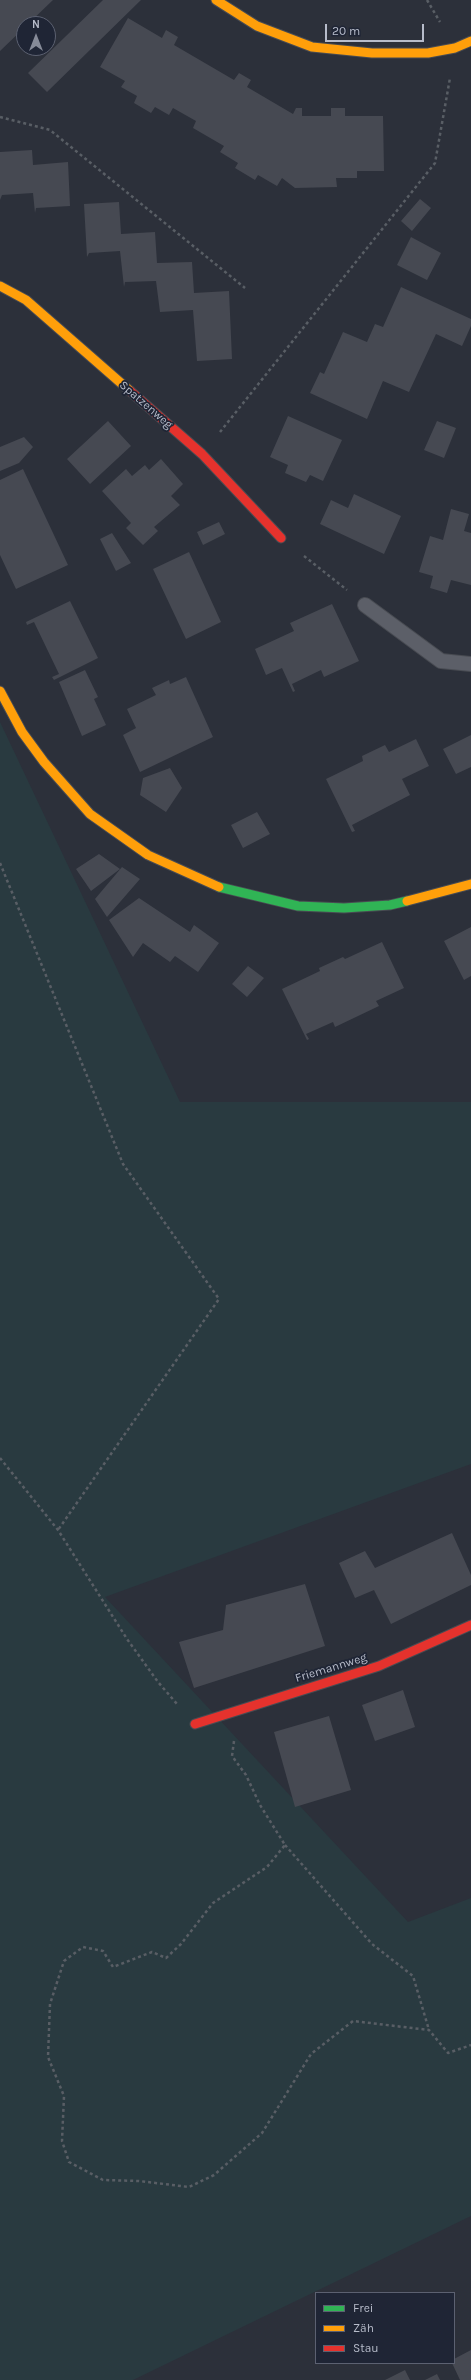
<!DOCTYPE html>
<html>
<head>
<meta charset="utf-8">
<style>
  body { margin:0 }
  #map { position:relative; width:471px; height:2380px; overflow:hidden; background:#2c303a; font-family:Karla,sans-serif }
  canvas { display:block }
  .legend { position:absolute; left:315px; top:2292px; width:140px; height:72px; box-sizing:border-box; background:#1f2535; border:1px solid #5c6171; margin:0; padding:5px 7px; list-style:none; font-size:12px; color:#b7bcca }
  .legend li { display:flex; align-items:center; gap:8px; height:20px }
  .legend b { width:20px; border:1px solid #5c6171 }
  .north { position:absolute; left:16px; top:16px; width:40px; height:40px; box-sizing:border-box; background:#1f2535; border:1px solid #5c6171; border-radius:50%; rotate:0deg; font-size:11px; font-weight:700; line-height:16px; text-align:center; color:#b7bcca }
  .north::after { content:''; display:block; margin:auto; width:14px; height:18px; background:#868b98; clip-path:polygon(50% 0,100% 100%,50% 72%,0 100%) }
  .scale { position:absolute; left:325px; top:24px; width:99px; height:18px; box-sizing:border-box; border:2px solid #b7bcca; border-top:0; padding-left:5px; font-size:12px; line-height:14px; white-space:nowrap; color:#b7bcca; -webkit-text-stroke:3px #1f2535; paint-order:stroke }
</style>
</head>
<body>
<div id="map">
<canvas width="471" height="2380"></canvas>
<ul class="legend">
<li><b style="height:5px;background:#30b455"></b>Frei</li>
<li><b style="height:5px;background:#ff9f0a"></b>Zäh</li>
<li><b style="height:5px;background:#e5322d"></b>Stau</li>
</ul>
<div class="north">N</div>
<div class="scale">20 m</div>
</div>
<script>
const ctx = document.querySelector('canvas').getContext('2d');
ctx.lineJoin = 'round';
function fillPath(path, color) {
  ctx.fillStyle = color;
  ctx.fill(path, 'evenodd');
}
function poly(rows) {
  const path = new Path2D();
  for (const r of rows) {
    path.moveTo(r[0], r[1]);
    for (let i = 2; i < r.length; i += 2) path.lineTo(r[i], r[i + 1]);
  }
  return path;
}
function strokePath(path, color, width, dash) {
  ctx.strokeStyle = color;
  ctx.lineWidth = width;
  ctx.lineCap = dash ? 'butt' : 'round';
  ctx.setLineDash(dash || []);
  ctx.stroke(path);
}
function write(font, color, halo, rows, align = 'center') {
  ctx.font = font + ' Karla,sans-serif';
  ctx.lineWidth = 3.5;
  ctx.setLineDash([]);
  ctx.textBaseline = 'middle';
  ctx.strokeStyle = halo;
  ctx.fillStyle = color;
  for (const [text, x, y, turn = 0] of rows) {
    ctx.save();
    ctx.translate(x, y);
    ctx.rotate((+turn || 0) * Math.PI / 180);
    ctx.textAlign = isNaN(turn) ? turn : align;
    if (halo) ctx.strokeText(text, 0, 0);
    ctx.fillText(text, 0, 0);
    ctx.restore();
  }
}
fillPath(poly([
  [0,722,180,1102,471,1102,471,1464,105,1597,408,1922,471,1898,471,2216,133,2380,0,2380]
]), '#293a40');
fillPath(poly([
  [0,0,53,0,28,24,24,24,24,28,0,51],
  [103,0,141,0,47,92,28,73],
  [128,18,162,38,166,30,178,37,174,45,234,80,239,73,251,80,247,87,293,114,296,108,302,108,302,116,331,116,331,108,345,108,345,116,383,116,384,171,357,171,357,178,336,178,337,187,295,188,282,178,277,186,258,175,255,180,235,168,238,163,220,152,224,146,193,128,196,121,173,108,169,115,155,107,151,113,134,103,137,96,121,87,125,81,100,67],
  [32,150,33,165,68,162,70,206,36,208,35,213,33,193,2,195,0,200,0,152],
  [420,199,431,208,412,231,401,221],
  [119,202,121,234,155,232,157,263,192,262,194,293,229,291,232,359,197,361,193,310,160,312,156,281,125,282,124,287,120,251,89,253,87,257,84,204],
  [411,237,441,253,427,280,397,265],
  [401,287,471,319,471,326,462,346,436,334,409,392,383,381,367,419,310,393,320,372,324,374,343,332,367,342,375,324,383,327],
  [288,416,342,440,323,481,310,475,306,482,285,473,288,465,270,457],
  [108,421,131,446,90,484,67,459],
  [437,421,456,428,444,458,424,450],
  [24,437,33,447,19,463,0,471,0,447],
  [161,459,183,484,171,496,180,505,154,527,158,531,143,545,126,528,131,523,102,491,126,469,132,476,145,465,149,470],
  [23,469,68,565,16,589,0,555,0,480],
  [354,494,401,516,384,554,320,524,331,500,348,508],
  [451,509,469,514,464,531,471,533,471,585,451,580,447,593,430,588,433,576,419,572,430,536,443,540],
  [219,522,225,534,203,545,197,532],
  [112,533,131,563,116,571,100,539],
  [189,552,221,622,186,639,153,569],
  [70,601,98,658,54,680,52,677,59,674,34,622,27,625,26,622],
  [332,604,359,661,324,677,321,670,292,684,295,691,293,692,282,668,266,675,255,649,294,631,290,623],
  [85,670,98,697,94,699,106,725,82,736,59,682],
  [186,677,213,737,140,772,123,735,136,728,127,709,156,695,152,688,169,680,170,684],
  [471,735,471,767,456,774,443,749],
  [416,739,429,766,402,779,410,795,352,825,355,831,352,832,326,779,363,761,362,756,385,745,389,752],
  [170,768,182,788,166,812,140,795,143,778],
  [257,812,270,834,243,848,231,825],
  [99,854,120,869,91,891,76,869],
  [122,867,140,879,107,917,95,899],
  [139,898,190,932,194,925,219,943,198,972,175,956,170,962,143,943,133,957,109,920],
  [471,927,471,976,464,980,444,941],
  [382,942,404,988,376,1001,379,1006,335,1027,333,1022,306,1034,309,1039,307,1040,282,989,320,971,319,968,343,957,345,959],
  [248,966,264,978,247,997,232,984],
  [452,1533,471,1575,471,1585,391,1624,374,1590,355,1598,339,1563,365,1551,375,1568],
  [305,1584,325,1646,194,1688,179,1642,223,1630,226,1605],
  [403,1690,415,1727,375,1741,362,1705],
  [329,1716,351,1790,295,1807,274,1732],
  [471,2350,471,2380,460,2380,452,2363,454,2363,454,2359],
  [405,2370,410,2380,385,2380],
  [437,2374,440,2380,425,2380]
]), '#464952');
const lane = poly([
  [365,605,441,661,471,664]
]);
const fast = poly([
  [219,887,298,906,344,908,390,905,407,901]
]);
const slow = poly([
  [216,0,257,26,312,47,372,53,428,53,455,48,471,41],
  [0,286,26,300,130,391],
  [0,691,22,732,44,762,90,814,148,855,219,887],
  [407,901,471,884]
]);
const jam = poly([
  [130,391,202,454,281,538],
  [195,1724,379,1666,471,1625]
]);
strokePath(lane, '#484b52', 16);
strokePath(fast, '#484b52', 11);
strokePath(slow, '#484b52', 11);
strokePath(jam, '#484b52', 11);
strokePath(poly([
  [427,0,440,22],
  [0,117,50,130,245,288],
  [220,432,435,163,450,78],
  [304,556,347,590],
  [0,863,123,1164,219,1299,58,1530],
  [0,1458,58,1530,127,1639,158,1682,177,1704],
  [234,1741,232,1756,246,1775,260,1805,285,1845,267,1867,213,1903,181,1944,166,1958,152,1952,113,1967,103,1951,83,1947,64,1961,50,2004,48,2057,64,2096,62,2141,69,2162,103,2180,139,2181,189,2187,214,2175,262,2133,311,2054,353,2021,429,2030,448,2053,471,2045],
  [285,1845,372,1944,413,1976,429,2030]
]), '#595e65', 2.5, [3, 3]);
strokePath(lane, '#5c5f68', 14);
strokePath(fast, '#30b455', 9);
strokePath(slow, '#ff9f0a', 9);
strokePath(jam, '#e5322d', 9);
write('12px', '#b7bcca', '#1f2535', [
  ["Spatzenweg",146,405,41],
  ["Friemannweg",331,1668,-17]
]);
</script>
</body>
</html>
